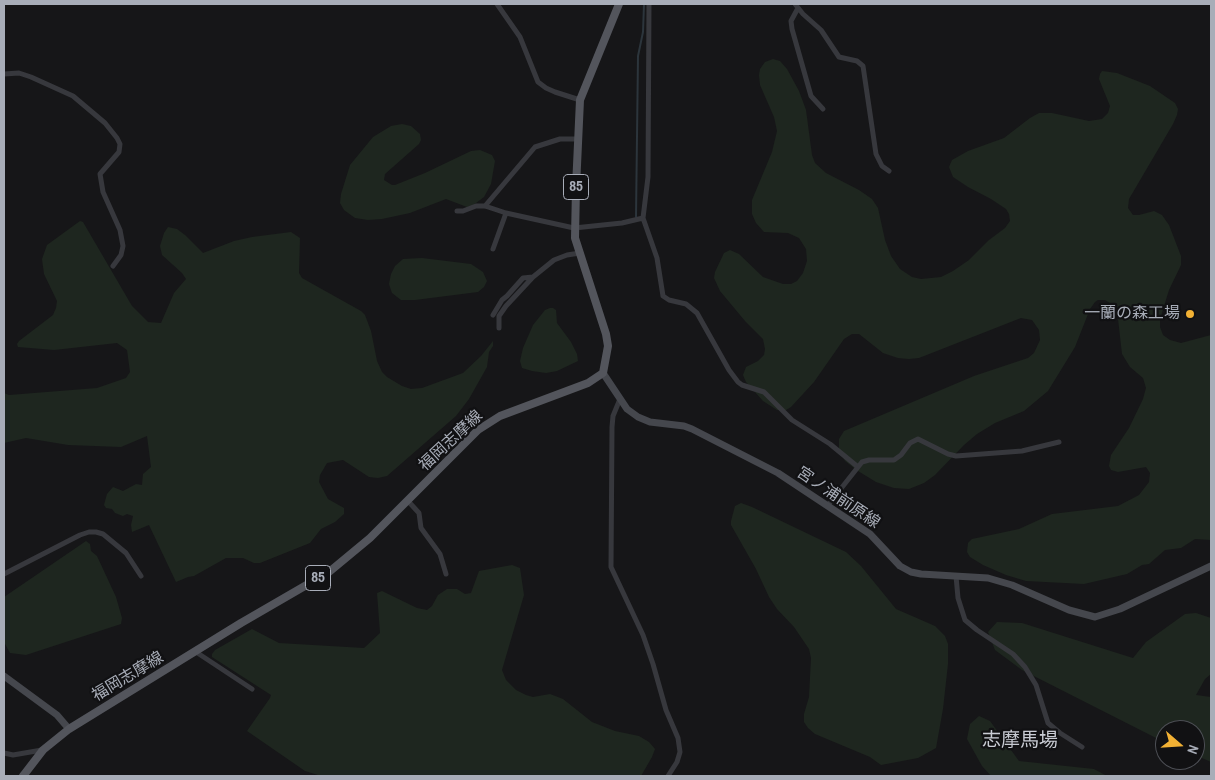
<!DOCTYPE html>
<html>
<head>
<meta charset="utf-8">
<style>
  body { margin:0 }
  #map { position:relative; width:1215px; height:780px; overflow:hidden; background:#161618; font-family:"Archivo Narrow",sans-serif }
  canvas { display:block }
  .frame { position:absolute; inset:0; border:5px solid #a8adb8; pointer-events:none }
  .north { position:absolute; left:1155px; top:720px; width:50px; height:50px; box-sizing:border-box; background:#111113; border:1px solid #4d4f55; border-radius:50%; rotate:109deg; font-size:14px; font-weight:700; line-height:20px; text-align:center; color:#a8adb8 }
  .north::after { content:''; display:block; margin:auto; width:18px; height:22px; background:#f2b134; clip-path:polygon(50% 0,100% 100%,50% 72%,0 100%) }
</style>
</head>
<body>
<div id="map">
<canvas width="1215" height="780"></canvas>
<div class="frame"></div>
<div class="north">N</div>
</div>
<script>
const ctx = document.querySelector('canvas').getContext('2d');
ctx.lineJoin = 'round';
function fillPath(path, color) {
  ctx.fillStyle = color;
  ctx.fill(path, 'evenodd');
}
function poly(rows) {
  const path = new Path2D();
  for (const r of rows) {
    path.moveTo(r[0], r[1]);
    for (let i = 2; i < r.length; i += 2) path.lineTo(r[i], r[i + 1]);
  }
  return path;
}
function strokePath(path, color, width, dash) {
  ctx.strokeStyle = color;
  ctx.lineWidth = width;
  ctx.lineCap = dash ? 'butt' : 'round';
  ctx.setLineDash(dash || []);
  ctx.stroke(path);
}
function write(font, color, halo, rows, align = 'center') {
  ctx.font = font + ' "Archivo Narrow","Noto Sans JP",sans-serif';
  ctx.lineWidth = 4.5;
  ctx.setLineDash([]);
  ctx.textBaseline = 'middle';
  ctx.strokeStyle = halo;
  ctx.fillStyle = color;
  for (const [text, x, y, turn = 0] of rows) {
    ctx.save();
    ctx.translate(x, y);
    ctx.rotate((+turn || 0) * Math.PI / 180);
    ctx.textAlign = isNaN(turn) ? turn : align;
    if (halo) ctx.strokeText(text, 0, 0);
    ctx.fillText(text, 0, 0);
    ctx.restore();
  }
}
fillPath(poly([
  [773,59,780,61,787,69,799,91,806,110,812,155,815,163,826,173,859,190,872,199,878,208,885,240,891,256,900,269,912,277,921,279,941,277,953,271,969,260,989,240,1005,228,1010,221,1009,214,1006,209,991,199,968,187,953,177,949,167,952,160,968,151,1004,138,1030,118,1039,113,1052,113,1089,121,1102,119,1108,113,1110,106,1099,79,1100,74,1102,71,1117,73,1150,86,1175,103,1178,109,1177,115,1173,124,1129,199,1128,208,1133,215,1139,215,1154,211,1162,215,1169,225,1181,256,1181,265,1169,290,1160,319,1160,327,1163,335,1170,340,1181,343,1211,335,1211,540,1195,539,1181,548,1165,550,1149,564,1142,565,1127,574,1084,584,1026,581,1006,575,983,565,970,557,967,552,968,543,972,539,1019,529,1052,514,1118,506,1139,495,1149,482,1150,473,1146,467,1118,472,1111,470,1109,466,1111,455,1129,428,1143,399,1146,388,1143,378,1130,367,1122,354,1117,310,1113,305,1105,300,1098,300,1095,302,1090,309,1075,347,1048,391,1024,411,995,423,977,434,964,445,935,475,924,483,909,489,894,488,876,482,858,471,845,461,839,450,839,439,844,431,974,376,1028,358,1034,353,1040,340,1039,330,1032,320,1021,318,919,358,909,359,898,358,883,353,859,334,852,334,844,339,814,382,791,407,786,410,777,410,763,401,746,382,743,375,746,367,758,361,764,355,765,349,763,339,745,321,720,291,714,278,715,272,724,253,730,250,739,254,763,277,783,284,791,284,797,281,803,273,807,261,806,249,799,238,788,233,764,232,756,223,752,214,752,200,772,152,777,131,774,117,760,85,759,75,760,69,765,62],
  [402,124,411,126,420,134,421,140,419,144,385,174,384,180,392,185,395,185,425,173,471,151,480,150,492,155,495,161,491,184,484,197,472,206,467,207,446,199,410,213,382,219,368,220,355,218,344,210,340,203,341,194,350,165,373,137,391,126],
  [80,221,83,222,132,306,148,322,161,323,174,293,186,279,182,273,162,255,160,246,164,233,168,227,177,229,185,235,203,253,234,241,252,237,291,232,300,238,299,273,302,278,361,311,365,315,371,331,377,361,382,372,387,377,402,386,411,389,422,388,463,373,481,356,493,341,493,346,489,352,487,367,469,399,456,416,387,476,378,478,369,477,343,460,327,463,320,475,319,482,328,499,344,508,344,514,335,522,321,529,310,543,260,563,254,563,243,558,226,558,194,576,188,577,176,582,149,525,132,532,131,525,133,516,127,514,123,516,115,513,112,509,106,508,104,505,107,494,113,487,123,491,136,484,142,485,143,474,151,467,147,436,121,447,68,445,26,438,4,443,4,393,9,395,97,388,126,378,130,372,127,350,117,343,54,350,18,347,17,344,19,341,53,315,56,308,57,301,44,274,42,259,47,245],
  [422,258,471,264,483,272,487,281,484,287,478,292,415,300,401,300,392,293,389,284,391,274,395,266,403,259],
  [550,308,553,308,556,310,557,323,571,342,577,354,578,361,557,371,546,373,532,371,522,368,520,361,523,348,533,325,545,310],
  [741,503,752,507,846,552,861,566,896,609,935,626,945,636,948,644,948,664,943,709,936,748,918,758,881,765,870,757,815,734,808,728,804,722,804,714,809,697,811,658,809,649,794,627,777,609,769,597,756,569,731,525,731,521,735,506],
  [86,541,90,544,91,551,97,556,116,597,122,618,121,624,26,655,10,653,4,642,4,597],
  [512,565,520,568,524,595,502,670,506,680,516,690,526,695,533,697,550,694,563,699,592,722,615,731,639,736,649,742,655,749,652,757,641,776,321,776,305,771,247,731,270,698,271,695,212,657,212,654,215,650,252,629,279,643,364,648,380,633,377,593,382,591,417,608,427,610,432,606,438,595,447,589,457,589,465,594,471,593,479,571],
  [1196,613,1211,618,1211,674,1205,679,1196,695,1211,697,1211,762,1195,755,1195,730,1165,730,1165,742,1160,740,1022,670,995,650,988,632,997,622,1022,623,1133,658,1146,642,1185,614],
  [979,716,990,721,1019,761,1094,769,1107,776,991,776,982,766,967,739,970,724]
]), '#1e261f');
strokePath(poly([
  [636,217,638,56,643,32,644,4]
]), '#2c353c', 2);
strokePath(poly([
  [497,4,520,37,538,82,546,88,555,92,580,100],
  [649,4,648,177,643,218,657,258,663,296,669,300,686,304,697,313,729,370,738,382,742,385,764,392,792,420,830,444,858,467],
  [795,4,803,14,821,30,839,57,857,61,863,66,876,154,882,166,889,171],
  [798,8,791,21,792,29,811,96,823,109],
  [4,74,19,73,31,77,73,96,105,123,117,138,120,144,119,152,100,174,103,192,120,230,123,246,121,255,113,266],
  [485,206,535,147,560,139,579,139],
  [457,211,463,211,476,206,485,206,506,213],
  [493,249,506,213,574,228,622,223,643,218],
  [493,315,502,300,507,296,523,278,533,277,554,260,567,255,580,253],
  [499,328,499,316,506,306,533,277],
  [620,399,613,416,612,427,611,567,643,635,653,664,666,710,678,738,680,752,677,762,668,776],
  [408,501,419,513,421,528,440,554,446,574],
  [828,505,862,462,869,460,894,460,901,455,910,443,918,439,948,454,956,456,1022,451,1059,442],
  [4,574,80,535,89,532,96,532,103,534,126,553,141,576],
  [956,576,958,598,965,620,977,630,1013,654,1025,667,1036,685,1048,723,1060,733,1082,747],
  [196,652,252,689],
  [4,753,13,755,42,750]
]), '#37383d', 5);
strokePath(poly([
  [603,373,627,409,638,417,650,422,684,426,692,429,778,473,870,534,900,566,911,572,921,574,988,578,1012,585,1069,610,1095,617,1120,609,1211,566],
  [4,676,57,715,69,729]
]), '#45474d', 7);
strokePath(poly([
  [23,776,43,750,69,729,241,623,329,572,370,538,478,430,500,416,588,383,603,373,608,346,606,334,575,238,576,187,580,100,619,4]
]), '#53555c', 8);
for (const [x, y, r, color] of [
  [1190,314,5,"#f2b134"]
]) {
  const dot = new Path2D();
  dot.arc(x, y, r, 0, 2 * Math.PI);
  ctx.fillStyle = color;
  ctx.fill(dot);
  strokePath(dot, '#111113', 2);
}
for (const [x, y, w] of [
  [576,187,25],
  [318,578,25]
]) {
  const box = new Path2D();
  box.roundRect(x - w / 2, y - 12.5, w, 25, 4);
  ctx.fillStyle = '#111113';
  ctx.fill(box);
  strokePath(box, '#a8adb8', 1);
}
write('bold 15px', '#a8adb8', null, [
  ["85",576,187],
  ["85",318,578]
]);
write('16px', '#a8adb8', '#111113', [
  ["一蘭の森工場",1180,314]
], 'right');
write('16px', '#a8adb8', '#111113', [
  ["福岡志摩線",451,441,-43],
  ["宮ノ浦前原線",838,498,34],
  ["福岡志摩線",128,677,-31]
]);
write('19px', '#c9ccd4', '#111113', [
  ["志摩馬場",1020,741]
]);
</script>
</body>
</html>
